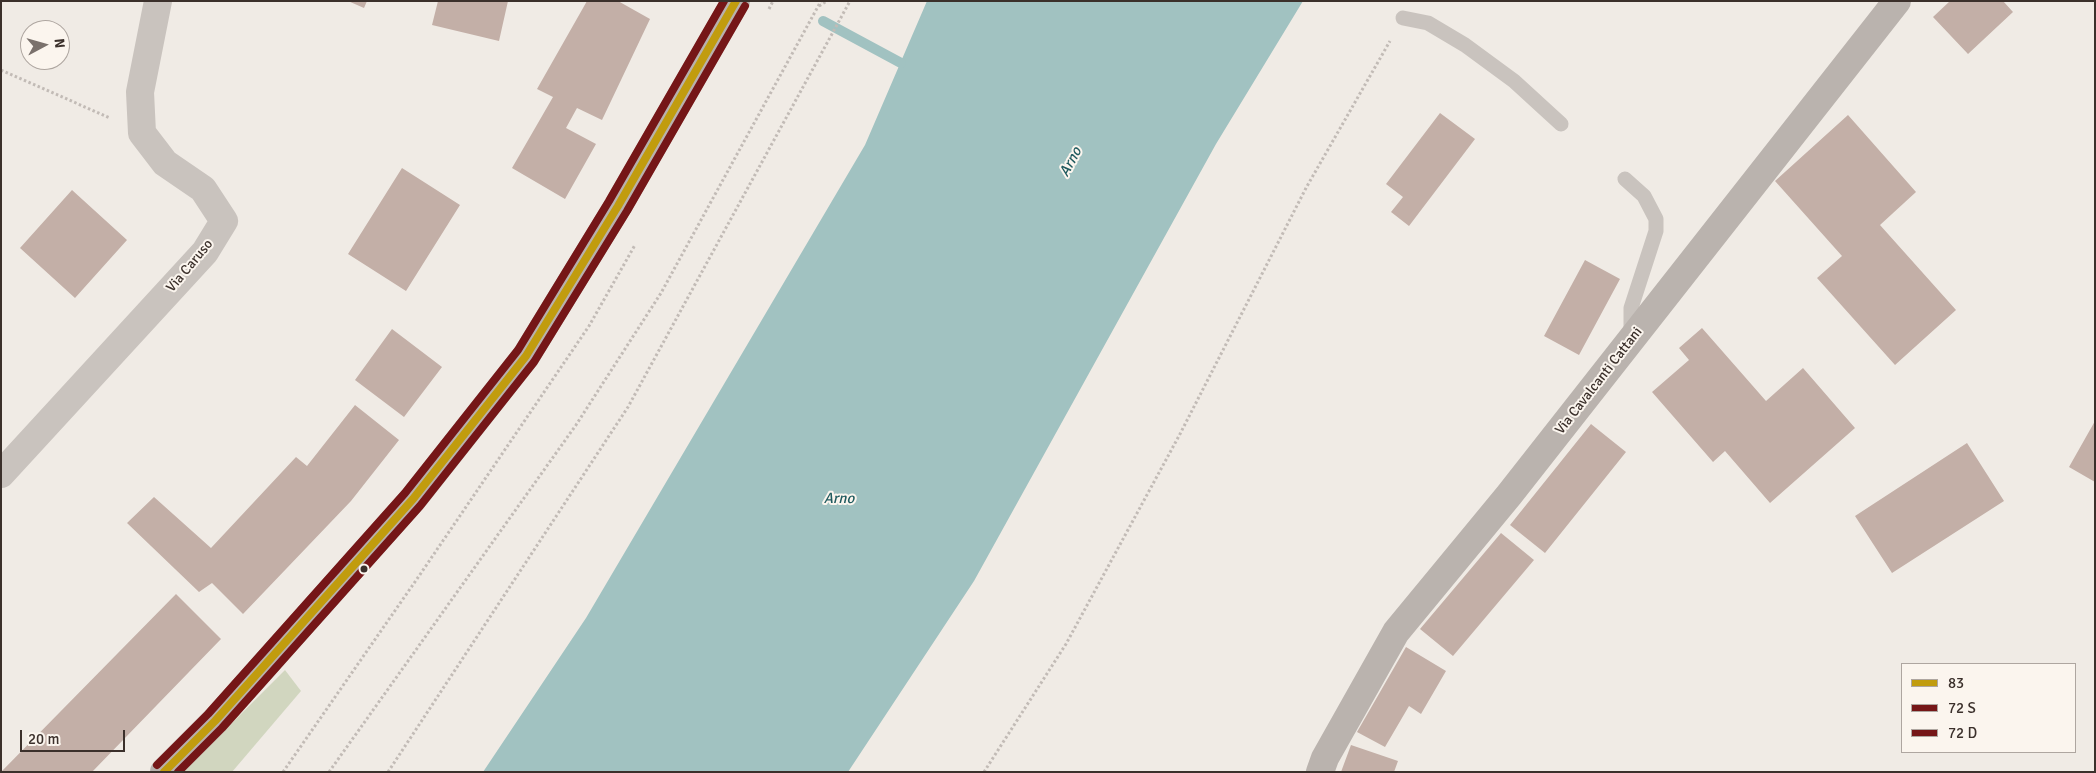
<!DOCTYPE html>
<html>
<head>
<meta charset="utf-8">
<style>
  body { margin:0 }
  #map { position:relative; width:2096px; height:773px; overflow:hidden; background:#f0ebe5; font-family:Signika,sans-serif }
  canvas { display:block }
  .frame { position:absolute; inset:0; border:2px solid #3b302b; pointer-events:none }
  .legend { position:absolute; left:1901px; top:663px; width:175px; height:90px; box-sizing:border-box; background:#fbf5ee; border:1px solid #aea6a0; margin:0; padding:6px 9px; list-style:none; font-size:15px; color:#3b302b }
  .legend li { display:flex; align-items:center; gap:10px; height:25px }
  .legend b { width:25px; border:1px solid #aea6a0 }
  .north { position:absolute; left:20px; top:20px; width:50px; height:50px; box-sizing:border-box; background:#fbf5ee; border:1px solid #aea6a0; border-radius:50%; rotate:84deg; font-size:14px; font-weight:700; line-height:20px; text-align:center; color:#3b302b }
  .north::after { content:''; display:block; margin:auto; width:18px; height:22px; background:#7a716c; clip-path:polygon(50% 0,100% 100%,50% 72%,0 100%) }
  .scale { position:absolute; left:20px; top:730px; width:105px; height:22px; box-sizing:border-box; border:2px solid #3b302b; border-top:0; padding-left:6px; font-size:15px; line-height:18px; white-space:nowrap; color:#3b302b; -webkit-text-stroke:4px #fbf5ee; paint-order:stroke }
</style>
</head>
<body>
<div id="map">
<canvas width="2096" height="773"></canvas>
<div class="frame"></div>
<ul class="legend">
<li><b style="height:6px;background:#c19c0e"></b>83</li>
<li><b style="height:6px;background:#751617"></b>72 S</li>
<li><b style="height:6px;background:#751617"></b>72 D</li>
</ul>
<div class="north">N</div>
<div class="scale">20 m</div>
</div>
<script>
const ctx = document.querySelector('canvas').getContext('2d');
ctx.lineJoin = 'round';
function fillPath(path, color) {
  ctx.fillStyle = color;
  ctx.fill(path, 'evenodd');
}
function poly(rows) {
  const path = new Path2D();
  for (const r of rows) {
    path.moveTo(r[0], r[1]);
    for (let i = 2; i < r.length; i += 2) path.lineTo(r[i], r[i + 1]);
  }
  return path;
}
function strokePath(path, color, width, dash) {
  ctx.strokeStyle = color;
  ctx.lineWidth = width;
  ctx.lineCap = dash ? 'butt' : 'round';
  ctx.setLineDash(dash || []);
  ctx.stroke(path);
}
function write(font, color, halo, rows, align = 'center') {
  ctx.font = font + ' Signika,sans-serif';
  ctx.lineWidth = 4;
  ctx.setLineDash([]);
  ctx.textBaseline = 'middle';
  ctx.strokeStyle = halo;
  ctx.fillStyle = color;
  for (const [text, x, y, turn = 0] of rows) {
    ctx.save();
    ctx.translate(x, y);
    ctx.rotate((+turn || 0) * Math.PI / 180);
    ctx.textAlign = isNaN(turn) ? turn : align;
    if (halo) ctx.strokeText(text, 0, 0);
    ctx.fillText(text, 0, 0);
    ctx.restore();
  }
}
fillPath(poly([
  [285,670,301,691,232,772,183,772]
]), '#d1d6bf');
fillPath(poly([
  [927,1,1303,1,1216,144,974,581,848,772,483,772,586,618,865,145]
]), '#a1c2c1');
strokePath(poly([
  [823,21,901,63]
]), '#a1c2c1', 10);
fillPath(poly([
  [348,1,367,1,364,8],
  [438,1,508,1,499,41,432,25],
  [587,1,618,1,650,19,602,120,577,108,566,128,596,144,565,199,512,168,553,97,537,89],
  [1950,1,2003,1,2013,12,1968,54,1933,17],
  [1440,113,1475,139,1409,226,1391,212,1403,197,1386,184],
  [1848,115,1916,192,1880,225,1956,310,1895,365,1817,278,1842,256,1775,181],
  [402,168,460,205,406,291,348,254],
  [72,190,127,240,75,298,20,248],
  [1585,260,1620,279,1579,355,1544,336],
  [1702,328,1766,401,1803,368,1855,428,1770,503,1725,451,1713,462,1652,392,1689,360,1679,348],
  [392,329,442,367,404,417,355,380],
  [355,405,399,440,351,501,243,614,212,583,199,592,127,523,154,497,211,548,296,457,307,466],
  [2095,421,2095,482,2069,467],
  [1591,424,1626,452,1545,553,1510,525],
  [1967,443,2004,501,1892,573,1855,516],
  [1501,533,1534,560,1453,656,1420,629],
  [176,594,221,639,92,772,1,772],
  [1406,647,1446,671,1421,714,1409,706,1385,747,1357,732],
  [1351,745,1398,761,1394,772,1341,772]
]), '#c3afa7');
strokePath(poly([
  [819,6,827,1],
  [769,9,773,1],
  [1,70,110,118],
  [283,772,419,576,589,326,635,245],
  [329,772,576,425,661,293,821,1],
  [388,772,628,407,850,1],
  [984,772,1066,644,1180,434,1306,188,1390,41]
]), '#c2bbb6', 3, [2.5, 2.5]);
strokePath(poly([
  [1403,18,1428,23,1465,45,1514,81,1561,124],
  [1625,179,1644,196,1656,219,1656,231,1631,308,1631,337]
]), '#c9c3be', 15);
strokePath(poly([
  [1,474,205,252,224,221,203,189,165,163,142,133,140,92,158,1]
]), '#c9c3be', 28);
strokePath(poly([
  [1320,772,1325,758,1396,632,1509,495,1897,1]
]), '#bab3ae', 28);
strokePath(poly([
  [164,772,215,721,413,499,526,356,618,206,736,1]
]), '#b8b1ad', 28);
strokePath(poly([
  [164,772,215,721,413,499,526,356,618,206,736,1]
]), '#c19c0e', 8);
strokePath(poly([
  [178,772,222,728,420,506,534,362,627,211,745,6]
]), '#751617', 8);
strokePath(poly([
  [157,765,208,714,405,493,518,350,609,201,724,1]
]), '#751617', 8);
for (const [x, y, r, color] of [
  [364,569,4.5,"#3b302b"]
]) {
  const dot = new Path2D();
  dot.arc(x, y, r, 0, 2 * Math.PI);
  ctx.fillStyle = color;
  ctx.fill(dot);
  strokePath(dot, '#fbf5ee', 2);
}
write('14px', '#3b302b', '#fbf5ee', [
  ["Via Caruso",190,266,-50],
  ["Via Cavalcanti Cattani",1599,381,-52]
]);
write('italic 15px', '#1f5a5e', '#fbf5ee', [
  ["Arno",1071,162,-62],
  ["Arno",839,499]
]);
</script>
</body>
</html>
